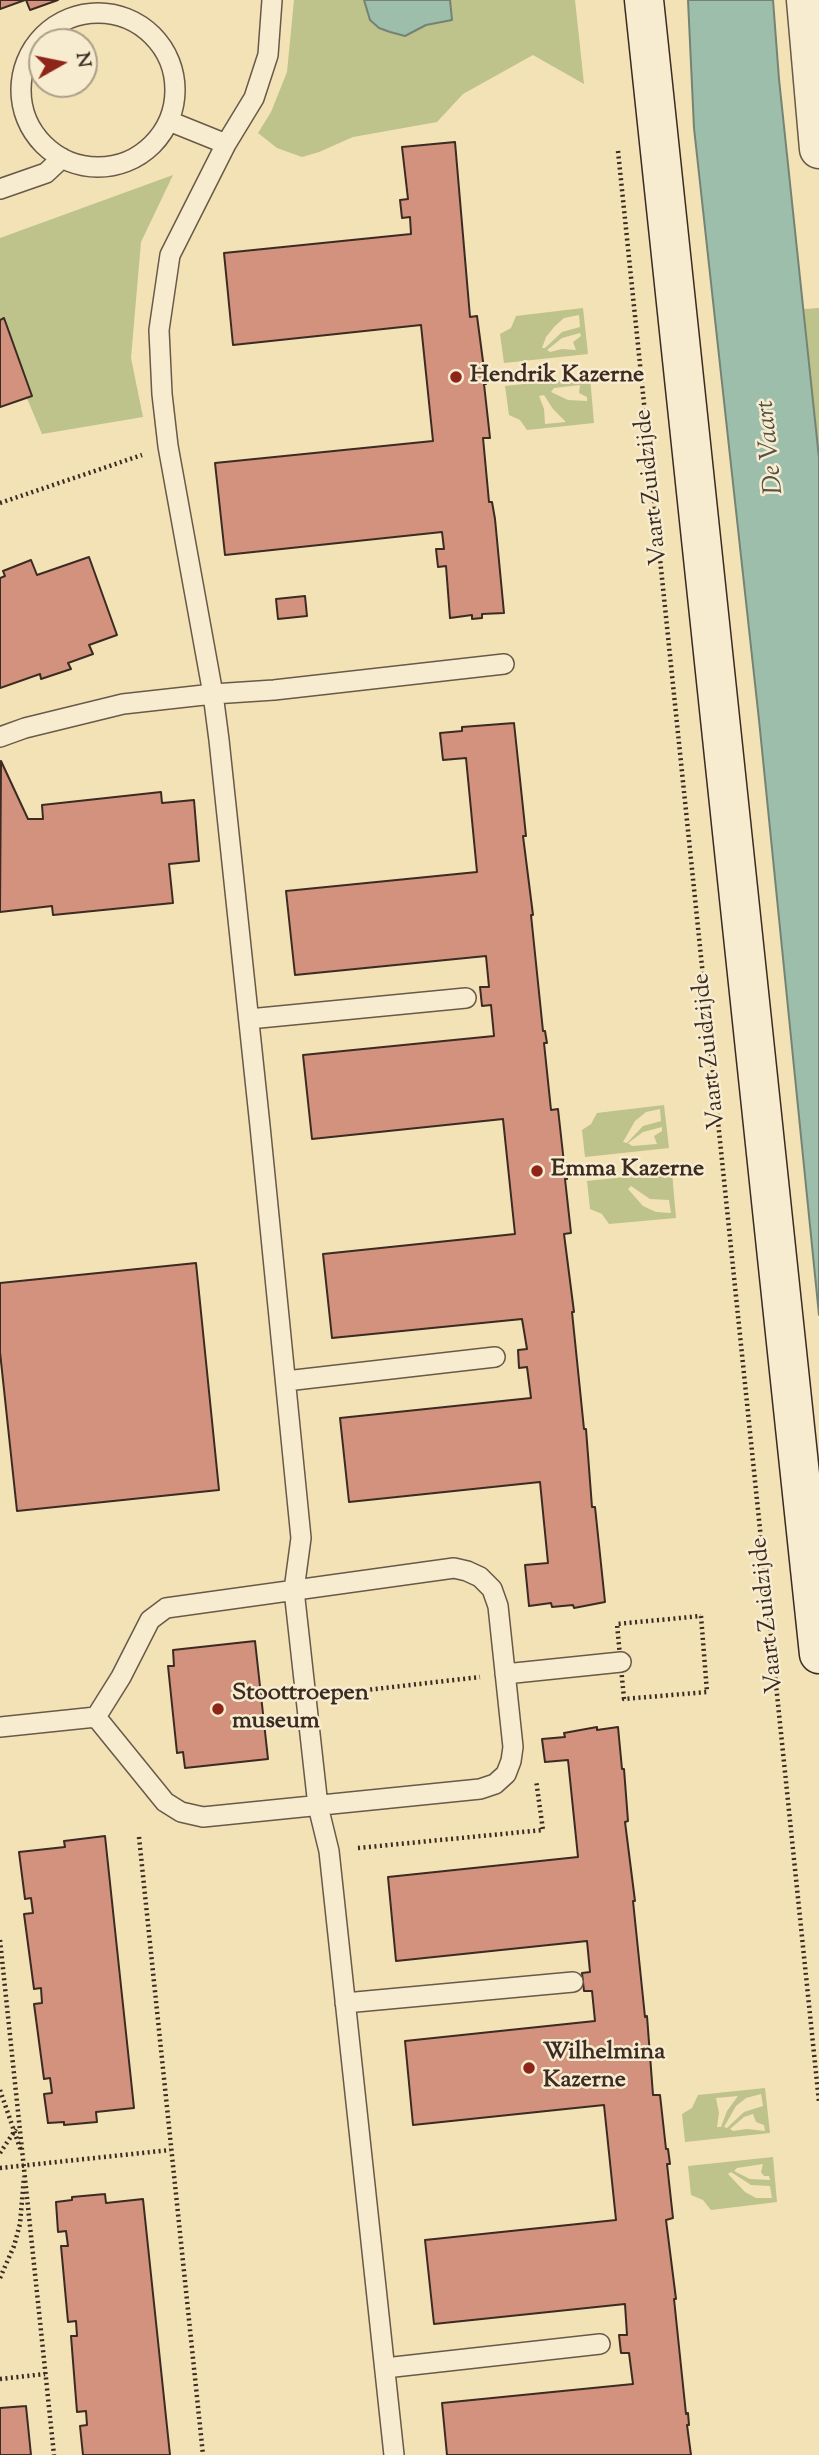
<!DOCTYPE html>
<html>
<head>
<meta charset="utf-8">
<style>
  body { margin:0 }
  #map { position:relative; width:819px; height:2455px; overflow:hidden; background:#f2e2b5; font-family:"Sorts Mill Goudy",serif }
  canvas { display:block }
  .north { position:absolute; left:28px; top:28px; width:70px; height:70px; box-sizing:border-box; background:#f7eccf; border:2px solid #ac9f8a; border-radius:50%; rotate:81deg; font-size:19px; font-weight:700; line-height:28px; text-align:center; color:#3b2b23 }
  .north::after { content:''; display:block; margin:auto; width:24px; height:32px; background:#8f2418; clip-path:polygon(50% 0,100% 100%,50% 72%,0 100%) }
</style>
</head>
<body>
<div id="map">
<canvas width="819" height="2455"></canvas>
<div class="north">N</div>
</div>
<script>
const ctx = document.querySelector('canvas').getContext('2d');
ctx.lineJoin = 'round';
function fillPath(path, color) {
  ctx.fillStyle = color;
  ctx.fill(path, 'evenodd');
}
function poly(rows) {
  const path = new Path2D();
  for (const r of rows) {
    if (r.length === 3) {
      path.moveTo(r[0] + r[2], r[1]);
      path.arc(r[0], r[1], r[2], 0, 2 * Math.PI);
      continue;
    }
    path.moveTo(r[0], r[1]);
    for (let i = 2; i < r.length; i += 2) path.lineTo(r[i], r[i + 1]);
  }
  return path;
}
function strokePath(path, color, width, dash) {
  ctx.strokeStyle = color;
  ctx.lineWidth = width;
  ctx.lineCap = dash ? 'butt' : 'round';
  ctx.setLineDash(dash || []);
  ctx.stroke(path);
}
function write(font, color, halo, rows, align = 'center') {
  ctx.font = font + ' "Sorts Mill Goudy",serif';
  ctx.lineWidth = 5;
  ctx.setLineDash([]);
  ctx.textBaseline = 'middle';
  ctx.strokeStyle = halo;
  ctx.fillStyle = color;
  for (const [text, x, y, turn = 0] of rows) {
    ctx.save();
    ctx.translate(x, y);
    ctx.rotate((+turn || 0) * Math.PI / 180);
    ctx.textAlign = isNaN(turn) ? turn : align;
    if (halo) ctx.strokeText(text, 0, 0);
    ctx.fillText(text, 0, 0);
    ctx.restore();
  }
}
fillPath(poly([
  [294,0,364,0,370,20,379,28,404,36,426,25,452,20,450,0,575,0,584,84,533,55,463,94,437,122,353,137,319,152,302,157,277,148,258,133,271,112,287,72],
  [173,175,141,242,131,358,143,417,42,434,0,334,0,238],
  [583,308,588,354,504,363,500,334,511,328,516,316],
  [579,315,580,327,562,332,545,348,542,348,546,337,554,327,564,318],
  [580,333,581,336,573,342,576,350,562,349,550,352,547,350,562,338],
  [819,308,819,458,804,309],
  [590,377,594,423,527,430,520,420,509,415,505,386],
  [580,385,579,393,587,397,587,401,568,400,551,392,554,388],
  [544,395,553,409,566,422,545,424,544,409,539,396],
  [664,1105,669,1148,585,1157,582,1130,591,1124,597,1113],
  [660,1109,661,1121,643,1126,627,1143,623,1142,635,1121,646,1112],
  [662,1127,662,1131,654,1136,657,1144,632,1146,628,1143,643,1132],
  [672,1172,676,1218,609,1224,602,1214,590,1209,587,1181],
  [631,1186,650,1199,669,1200,671,1213,656,1212,643,1206,628,1189],
  [765,2088,770,2133,685,2142,682,2114,692,2108,698,2095],
  [761,2094,763,2106,744,2112,727,2128,724,2127,736,2106,746,2098],
  [738,2096,727,2111,721,2127,717,2127,719,2113,716,2098],
  [753,2114,756,2122,764,2125,765,2131,747,2129,733,2131,730,2129,744,2117],
  [773,2157,777,2202,711,2210,703,2200,691,2195,688,2166],
  [763,2164,761,2172,764,2176,769,2176,770,2180,750,2179,734,2171,737,2168],
  [731,2172,751,2185,770,2186,772,2198,756,2198,745,2192,728,2174]
]), '#bec28b');
const water = poly([
  [364,0,450,0,452,20,426,25,405,36,390,32,379,28,370,20,364,0],
  [688,0,773,0,779,79,819,458,819,1315,759,720,694,128,688,0]
]);
fillPath(water, '#9cbeaa');
strokePath(water, '#758374', 2);
const building = poly([
  [0,0,25,0,0,9,0,0],
  [26,0,58,0,30,10,26,0],
  [455,142,470,317,477,316,486,384,484,384,490,438,483,438,489,502,492,502,495,519,504,613,482,614,482,618,472,619,472,615,450,618,446,566,438,567,436,549,444,549,442,532,225,555,215,463,433,441,421,325,233,345,224,253,411,234,410,217,402,218,400,200,408,199,402,147,455,142],
  [4,318,32,396,0,407,0,320,4,318],
  [89,557,117,635,89,645,93,654,68,663,71,669,41,679,40,674,0,688,0,578,5,576,3,571,31,560,37,575,89,557],
  [305,596,307,616,278,619,276,599,305,596],
  [514,723,526,836,523,836,533,915,531,915,543,1031,545,1031,547,1043,544,1043,551,1110,558,1109,564,1163,566,1163,567,1179,565,1179,571,1233,564,1234,574,1312,572,1312,584,1429,586,1429,592,1507,595,1507,605,1602,574,1608,573,1605,552,1607,551,1603,529,1606,525,1565,548,1563,540,1482,349,1502,340,1418,531,1398,527,1367,519,1368,518,1350,527,1349,522,1319,332,1338,323,1254,515,1234,503,1119,312,1139,303,1055,494,1036,491,1005,482,1006,480,987,489,987,486,956,295,975,286,891,477,872,466,758,443,760,440,733,462,731,462,727,514,723],
  [1,761,28,819,43,819,42,805,161,792,162,803,194,800,199,861,169,864,173,903,53,915,52,906,0,912,1,761],
  [196,1263,219,1490,17,1511,0,1352,0,1283,196,1263],
  [255,1641,268,1759,185,1768,183,1752,177,1753,168,1666,174,1666,173,1650,255,1641],
  [597,1727,597,1730,618,1727,622,1769,624,1769,628,1821,625,1822,635,1901,633,1901,645,2017,647,2016,653,2095,660,2095,666,2149,668,2149,670,2164,667,2164,673,2218,666,2220,676,2299,674,2299,686,2414,688,2413,689,2425,687,2425,691,2455,447,2455,442,2403,633,2384,629,2353,621,2353,619,2335,627,2335,625,2304,434,2324,425,2240,616,2220,604,2105,413,2125,405,2041,595,2021,592,1991,584,1991,582,1973,590,1972,587,1941,396,1961,388,1877,578,1857,568,1760,545,1762,542,1739,565,1737,564,1733,597,1727],
  [105,1836,134,2108,96,2112,97,2122,64,2125,64,2122,48,2123,44,2094,52,2093,50,2078,44,2079,34,2004,42,2003,41,1988,34,1989,24,1914,33,1913,31,1898,25,1899,19,1852,65,1847,64,1841,105,1836],
  [105,2194,106,2203,143,2199,170,2455,83,2455,80,2426,87,2425,86,2411,77,2412,71,2336,77,2336,76,2321,68,2322,61,2246,68,2246,66,2231,58,2232,56,2202,72,2200,72,2197,105,2194],
  [26,2406,31,2455,0,2455,0,2408,26,2406]
]);
fillPath(building, '#d3927d');
strokePath(building, '#3b2b23', 2);
const lane = poly([
  [272,0,268,55,254,98,226,144,170,255,159,330,162,394,168,446,213,694,219,740,260,1126,301,1538,294,1590,318,1806,329,1851,394,2455],
  [98,90,77],
  [169,121,226,144],
  [0,189,46,173,62,158],
  [0,737,25,728,123,704,213,694,274,690,504,664],
  [249,1019,466,998],
  [286,1381,495,1357],
  [454,1568,467,1571,480,1577,492,1589,498,1606,513,1747,511,1761,506,1774,495,1784,480,1789,203,1817,181,1812,165,1802,96,1717,121,1677,150,1620,166,1608,454,1568],
  [505,1674,621,1662],
  [0,1727,96,1717],
  [345,2003,573,1982],
  [385,2368,600,2344]
]);
const street = poly([
  [806,0,819,149]
]);
const secondary = poly([
  [644,0,819,1654]
]);
strokePath(lane, '#695948', 22);
strokePath(street, '#695948', 41);
strokePath(secondary, '#3b2b23', 41);
strokePath(poly([
  [618,151,819,2102],
  [0,503,142,455],
  [701,1616,707,1692,624,1699,617,1624,701,1616],
  [332,1694,480,1677],
  [139,1837,203,2455],
  [358,1848,543,1830,536,1780],
  [0,1940,54,2455],
  [0,2090,21,2151],
  [0,2153,16,2129],
  [0,2168,170,2150],
  [0,2278,14,2246,20,2224,24,2177],
  [0,2379,45,2374]
]), '#3b2b23', 4.5, [2, 3.5]);
strokePath(lane, '#f7eccf', 19);
strokePath(street, '#f7eccf', 38);
strokePath(secondary, '#f7eccf', 38);
for (const [x, y, r, color] of [
  [456,377,7,"#8f2418"],
  [537,1171,7,"#8f2418"],
  [218,1709,7,"#8f2418"],
  [529,2068,7,"#8f2418"]
]) {
  const dot = new Path2D();
  dot.arc(x, y, r, 0, 2 * Math.PI);
  ctx.fillStyle = color;
  ctx.fill(dot);
  strokePath(dot, '#f7eccf', 2.5);
}
write('bold 24px', '#3b2b23', '#f7eccf', [
  ["Hendrik Kazerne",470,377],
  ["Emma Kazerne",551,1171],
  ["Stoottroepen",232,1695],
  ["museum",232,1723],
  ["Wilhelmina",543,2054],
  ["Kazerne",543,2082]
], 'left');
write('24px', '#3b2b23', '#f7eccf', [
  ["Vaart Zuidzijde",653,487,-96],
  ["Vaart Zuidzijde",711,1051,-96],
  ["Vaart Zuidzijde",769,1615,-96]
]);
write('italic 26px', '#535045', '#f7eccf', [
  ["De Vaart",772,447,-96]
]);
</script>
</body>
</html>
